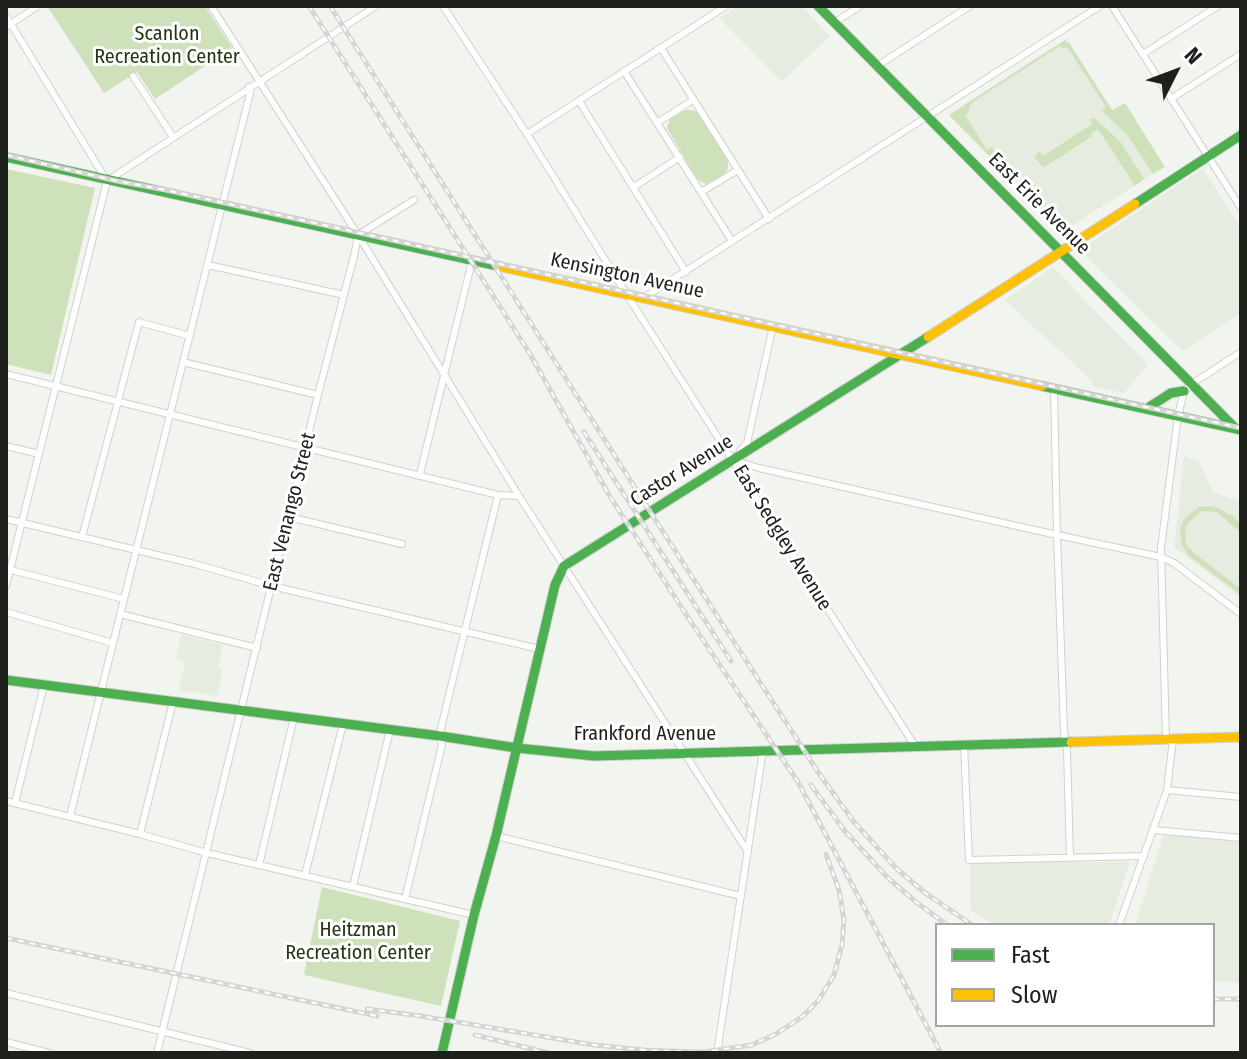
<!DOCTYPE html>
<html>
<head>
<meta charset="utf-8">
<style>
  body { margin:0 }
  #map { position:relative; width:1247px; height:1059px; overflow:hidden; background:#f2f5ef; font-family:"Fira Sans Condensed",sans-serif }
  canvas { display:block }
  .frame { position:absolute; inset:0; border:8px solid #1d201b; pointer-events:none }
  .legend { position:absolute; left:935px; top:923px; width:280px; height:104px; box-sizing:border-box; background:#fff; border:2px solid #a5a6a4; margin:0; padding:10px 14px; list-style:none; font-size:24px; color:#1d201b }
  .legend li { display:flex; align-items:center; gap:16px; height:40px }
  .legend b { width:40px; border:2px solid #a5a6a4 }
  .north { position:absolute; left:1135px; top:32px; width:80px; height:80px; -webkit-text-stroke:6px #fff; paint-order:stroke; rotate:48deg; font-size:22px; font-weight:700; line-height:32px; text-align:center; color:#1d201b }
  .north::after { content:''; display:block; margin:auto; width:28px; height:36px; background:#1d201b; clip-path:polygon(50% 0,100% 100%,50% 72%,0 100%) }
</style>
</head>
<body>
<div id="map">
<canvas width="1247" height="1059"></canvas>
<div class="frame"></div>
<ul class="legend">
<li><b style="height:10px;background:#4caf50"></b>Fast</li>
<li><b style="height:10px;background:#ffc107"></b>Slow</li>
</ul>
<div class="north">N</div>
</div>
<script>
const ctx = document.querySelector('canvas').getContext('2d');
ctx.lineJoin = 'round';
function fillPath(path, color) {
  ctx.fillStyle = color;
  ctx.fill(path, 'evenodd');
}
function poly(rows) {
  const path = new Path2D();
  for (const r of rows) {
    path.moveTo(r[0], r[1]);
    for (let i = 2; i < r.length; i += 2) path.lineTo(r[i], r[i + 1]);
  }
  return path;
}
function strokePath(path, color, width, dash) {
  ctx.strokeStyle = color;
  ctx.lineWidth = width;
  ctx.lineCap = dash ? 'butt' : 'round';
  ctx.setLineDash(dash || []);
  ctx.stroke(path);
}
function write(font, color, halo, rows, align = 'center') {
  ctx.font = font + ' "Fira Sans Condensed",sans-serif';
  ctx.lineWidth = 6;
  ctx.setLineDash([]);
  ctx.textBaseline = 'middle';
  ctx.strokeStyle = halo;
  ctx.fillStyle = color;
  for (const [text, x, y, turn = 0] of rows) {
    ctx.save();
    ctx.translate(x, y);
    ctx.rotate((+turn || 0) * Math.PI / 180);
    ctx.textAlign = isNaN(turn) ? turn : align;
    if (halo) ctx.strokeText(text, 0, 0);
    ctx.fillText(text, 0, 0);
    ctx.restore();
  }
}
fillPath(poly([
  [738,6,802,6,830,36,782,82,719,18],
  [1067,39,1153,174,1064,231,949,115],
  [1203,168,1241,228,1241,312,1183,352,1080,250],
  [1053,267,1148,365,1124,393,1093,386,1091,380,1005,300],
  [1184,456,1199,462,1213,492,1241,502,1241,598,1174,547],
  [181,634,223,645,218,666,223,668,217,696,179,690,185,661,176,658],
  [1164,834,1241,841,1241,983,1213,981,1213,925,1135,925],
  [970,862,1130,862,1109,925,996,925,970,910]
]), '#e6ede0');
fillPath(poly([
  [47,6,205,6,232,48,155,99,137,72,104,93],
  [1065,40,1066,43,1069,43,1112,110,1125,103,1165,167,1153,174,1128,136,1102,111,1106,107,1067,47,1063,49,1060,46,974,101,970,106,969,112,965,115,987,150,992,147,1002,163,1002,169,951,117,950,114],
  [686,110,693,110,698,113,728,160,728,168,724,175,706,184,697,179,667,128,670,119],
  [1094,118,1120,141,1144,179,1135,186,1098,129,1091,133,1092,136,1045,167,1042,166,1035,158,1036,155,1039,152,1043,156,1092,124,1090,119],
  [6,169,95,188,51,375,6,364],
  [1208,506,1219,508,1229,515,1231,514,1241,524,1241,533,1217,512,1201,511,1187,524,1185,530,1186,544,1193,552,1241,589,1241,595,1189,556,1182,546,1180,529,1183,521,1188,515,1199,507],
  [322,887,460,921,441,1006,304,975]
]), '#cee1bb');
const street = poly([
  [211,6,358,235,519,496,748,852],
  [443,6,527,134,627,295,915,746],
  [1112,6,1241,208],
  [6,16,107,181,6,586],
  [834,23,860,6],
  [6,27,38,6],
  [661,48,769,219],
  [1143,54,1218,6],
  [877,66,970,6],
  [624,71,732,241],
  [133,76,173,137],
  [1171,99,1241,54],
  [579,101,686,272],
  [657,123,693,100],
  [527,134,726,6],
  [110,179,376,6],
  [634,187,680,157],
  [701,192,738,170],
  [358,235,414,200],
  [208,265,344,295],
  [645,297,1100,6],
  [183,362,318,395],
  [6,374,498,495,519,496],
  [1054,388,1057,535,1064,732,1067,750,1070,857],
  [6,446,39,454],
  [740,451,747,443,773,326],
  [733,460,759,468,1057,535,1161,557,1174,563,1241,614],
  [420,474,472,261],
  [289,517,402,544],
  [6,519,195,564,272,586,539,649],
  [82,537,139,322,190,336],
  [7,569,124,599],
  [6,612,113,643],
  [120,614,257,648],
  [1166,739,1161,548,1178,416,1184,391,1190,385,1241,352],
  [964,744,969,860,1144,856],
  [1167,790,1241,797],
  [6,801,140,834,207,853,474,915],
  [15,803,44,685],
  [70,816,250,93,249,87],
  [1154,830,1241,838],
  [140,834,173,702],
  [496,836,741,896],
  [259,865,294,717],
  [305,875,343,724],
  [353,886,390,730],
  [405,899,442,745,440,736,441,728,498,495],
  [1119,925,1167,790,1173,739],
  [6,993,250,1053],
  [6,1042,49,1053],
  [157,1053,318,395,354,256,358,235],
  [717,1053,763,750]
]);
const fast = poly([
  [818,6,1236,429],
  [6,157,498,266],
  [1135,204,1241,135],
  [1042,386,1241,430],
  [1146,409,1171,393,1184,391],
  [6,680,440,736,517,748,594,756,1071,742],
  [442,1053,474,915,496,836,555,585,564,566,928,337]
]);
const slow = poly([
  [498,266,1042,386],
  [928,337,1135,204],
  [1071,742,1241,737]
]);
strokePath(street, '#d0d2cd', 8);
strokePath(fast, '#d0d2cd', 11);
strokePath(slow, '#d0d2cd', 11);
strokePath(street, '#fdfefd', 6);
strokePath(fast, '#4caf50', 9);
strokePath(slow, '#ffc107', 9);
const rail = poly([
  [309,6,530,354,609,495,689,619,798,782,941,1053],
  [330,6,658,524,818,772,854,822,896,868,924,892,972,925],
  [6,155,117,181,166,190,1241,428],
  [584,432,731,661],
  [811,785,844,830,887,877,916,902,947,925],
  [6,938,377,1016],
  [1213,999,1241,999],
  [367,1009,421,1016,594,1045,644,1050,703,1052,752,1045,776,1034,802,1017,818,1001,834,975,842,945,844,920,839,890,826,854],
  [475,1035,549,1053]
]);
strokePath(rail, '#d5d6d4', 5);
strokePath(rail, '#fff', 2, [6]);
write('20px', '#253612', '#fff', [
  ["Scanlon",167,34],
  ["Recreation Center",167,57],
  ["Heitzman",358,930],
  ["Recreation Center",358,953]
]);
write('20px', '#1d201b', '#fff', [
  ["East Erie Avenue",1039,204,45],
  ["Kensington Avenue",627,276,12],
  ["Castor Avenue",682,471,-32],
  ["East Venango Street",290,512,-76],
  ["East Sedgley Avenue",782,538,58],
  ["Frankford Avenue",645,734]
]);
</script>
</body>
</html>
